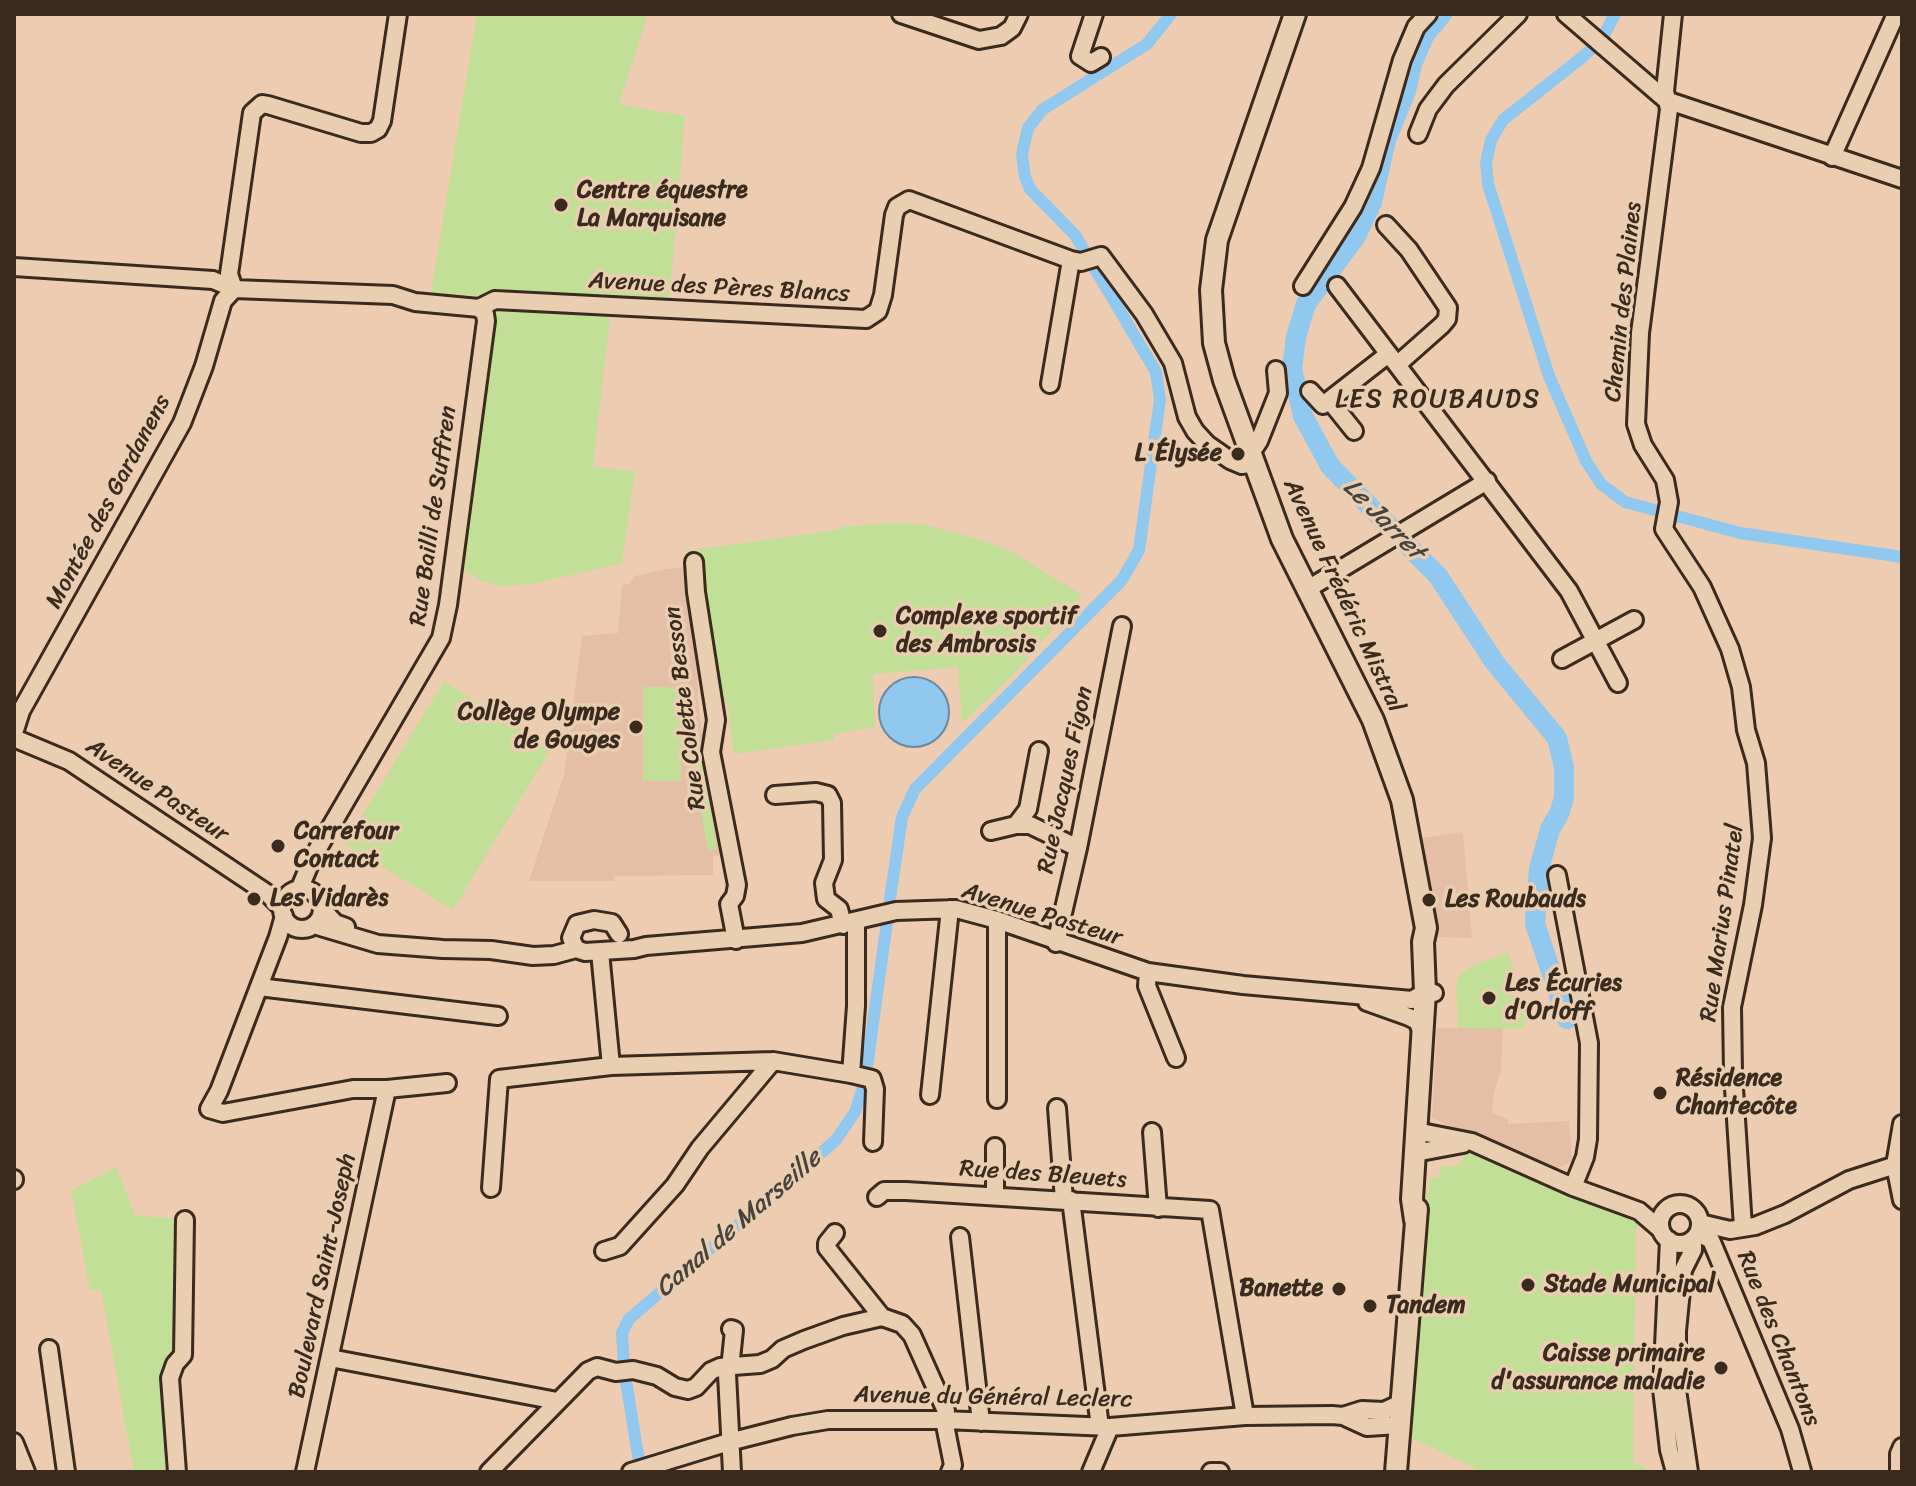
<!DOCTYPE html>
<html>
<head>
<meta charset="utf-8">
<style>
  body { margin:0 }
  #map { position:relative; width:1916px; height:1486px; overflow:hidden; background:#edccb1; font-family:Sriracha,sans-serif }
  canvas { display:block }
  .frame { position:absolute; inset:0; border:16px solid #3b2a1e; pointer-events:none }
</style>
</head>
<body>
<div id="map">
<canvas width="1916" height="1486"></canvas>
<div class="frame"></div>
</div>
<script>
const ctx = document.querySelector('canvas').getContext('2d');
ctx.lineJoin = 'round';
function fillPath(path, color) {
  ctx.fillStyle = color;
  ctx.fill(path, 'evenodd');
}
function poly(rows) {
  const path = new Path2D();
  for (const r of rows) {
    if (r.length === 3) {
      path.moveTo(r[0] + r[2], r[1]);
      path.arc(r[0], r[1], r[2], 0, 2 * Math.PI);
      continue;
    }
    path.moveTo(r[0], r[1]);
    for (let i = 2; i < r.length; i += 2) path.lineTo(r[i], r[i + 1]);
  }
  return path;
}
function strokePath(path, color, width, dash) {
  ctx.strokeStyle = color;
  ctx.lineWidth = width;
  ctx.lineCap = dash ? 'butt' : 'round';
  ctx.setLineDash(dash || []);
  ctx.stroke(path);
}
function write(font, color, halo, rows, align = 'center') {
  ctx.font = font + ' Sriracha,sans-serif';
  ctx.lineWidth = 7;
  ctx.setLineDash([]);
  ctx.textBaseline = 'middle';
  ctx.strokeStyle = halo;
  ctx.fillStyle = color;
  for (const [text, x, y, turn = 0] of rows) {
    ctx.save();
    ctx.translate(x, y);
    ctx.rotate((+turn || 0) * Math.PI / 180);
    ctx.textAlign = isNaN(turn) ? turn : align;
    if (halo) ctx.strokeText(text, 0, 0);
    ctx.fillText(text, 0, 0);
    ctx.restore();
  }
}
fillPath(poly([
  [687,567,696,652,699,712,724,855,713,856,713,875,614,876,614,881,529,881,564,775,582,636,618,633,622,585,630,584,635,576,666,569],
  [1463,832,1472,938,1437,937,1422,838],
  [1437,1028,1503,1028,1501,1071,1494,1092,1492,1113,1508,1119,1508,1124,1569,1121,1572,1159,1569,1163,1554,1169,1432,1118]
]), '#e4bea6');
fillPath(poly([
  [477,14,648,14,619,104,685,116,669,306,431,293],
  [498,304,611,308,593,467,635,471,622,563,538,583,504,587,482,581,463,570],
  [903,523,922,524,982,540,1010,551,1082,595,1016,672,962,723,958,667,873,674,875,727,834,734,834,740,734,754,727,701,719,701,689,595,686,551,837,530,845,526],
  [444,681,552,747,453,910,345,844],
  [643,687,681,687,681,781,643,781],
  [699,745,717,849,708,850,689,746],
  [1508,952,1527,1011,1524,1029,1458,1028,1456,985,1461,973,1473,966],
  [1462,1151,1472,1152,1581,1199,1639,1221,1636,1231,1633,1463,1645,1468,1646,1472,1484,1472,1407,1436,1427,1205,1426,1191,1429,1191,1431,1177,1440,1177,1441,1166,1452,1167,1459,1164,1463,1159],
  [116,1167,135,1215,185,1220,175,1364,177,1472,134,1472,101,1290,90,1290,71,1191]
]), '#c2df97');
const water = poly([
  [914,712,35]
]);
fillPath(water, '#90c8ef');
strokePath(water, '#6e899b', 2);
strokePath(poly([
  [1615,14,1603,37,1585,55,1503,120,1491,140,1486,163,1488,184,1549,376,1586,461,1601,484,1625,502,1740,533,1902,557],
  [890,899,902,817,915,789,1122,580,1139,550,1160,400,1156,372,1075,235,1030,189,1025,177,1022,154,1028,128,1042,110,1147,44,1171,14],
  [866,1074,887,922],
  [624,1367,622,1333,629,1319,836,1140,855,1112,865,1081],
  [625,1375,639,1461]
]), '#90c8ef', 12);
strokePath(poly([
  [1442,14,1425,34,1412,64,1406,91,1386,140,1372,202,1356,236,1306,304,1296,337,1292,369,1303,416,1330,466,1438,576,1495,663,1557,738,1564,767,1564,798,1559,814,1550,829,1539,869,1535,924,1567,1019]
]), '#90c8ef', 20);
const minor = poly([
  [901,14,979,40,1001,36,1012,28,1019,14],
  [1094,14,1080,56,1091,63,1101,57],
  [1566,14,1666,100,1902,179],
  [1673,14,1665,91,1669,109,1640,333,1636,424,1643,445,1665,480,1669,502,1664,529,1702,587,1730,649,1741,687,1746,730,1756,763,1762,838,1753,905,1732,1007,1733,1073,1743,1227],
  [1418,134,1428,109,1446,85,1518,14],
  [1832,157,1896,14],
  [1386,225,1409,250,1448,308,1447,319,1442,325,1398,364],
  [14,267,213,280,234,289,393,295,415,302,479,308,495,300,866,319,878,311,883,295,894,215,897,207,909,200,1071,260,1081,262,1101,256,1144,314,1173,363,1187,417,1195,431,1207,444,1230,460,1242,465,1254,463],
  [1303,286,1353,207,1371,168,1402,60,1416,27,1428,14],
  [1337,286,1569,591,1618,683],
  [234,289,229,274,252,113,262,104,268,105,361,133,371,133,378,129,382,121,398,14],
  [1050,384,1071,260],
  [1310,391,1323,405,1387,355],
  [1330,401,1354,431],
  [1248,448,1255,447,1259,441,1278,393,1276,370],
  [694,562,696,592,716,720,711,752,737,885,735,896,729,904,736,940],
  [1306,590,1487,481],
  [1562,659,1634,620],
  [14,733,21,711,182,423,204,366,223,301,234,289],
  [14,738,69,761,268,894,282,908],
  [1039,751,1028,809,1016,825,1030,825,1078,848],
  [775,795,816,792,828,795,832,803,833,860,824,883,826,899,839,909,843,925],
  [991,831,1016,825],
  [1557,875,1589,1043,1588,1139,1585,1157,1573,1187],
  [302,909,20],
  [299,890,313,857,441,638,448,605,486,321,485,314,479,308],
  [322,909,335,923,346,927],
  [284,916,278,937,219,1091,209,1109,223,1113,353,1089,387,1089,447,1083],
  [997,920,997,1099],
  [314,925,378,944,443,949,491,950,533,956,554,955,576,949],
  [619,934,612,923,594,920,577,924,571,938,576,949,585,952,634,949,646,946,802,933,896,911,956,909,997,920,1148,972,1243,985,1412,1000,1425,992,1434,993],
  [1056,943,1078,848,1122,626],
  [600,952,611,1066],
  [1148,972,1147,986,1176,1058],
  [259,987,498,1016],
  [1367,1002,1409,1017,1417,1021,1422,1032],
  [851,1074,856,1006,856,922],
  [930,1095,950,909],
  [1057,1108,1064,1200],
  [1902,1124,1895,1165,1902,1200],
  [1416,1131,1472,1142,1573,1187,1639,1211,1661,1230],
  [1152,1132,1158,1208],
  [995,1147,995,1195],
  [1415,1153,1463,1144],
  [14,1179,14,1180],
  [491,1188,499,1079,611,1066,773,1061,851,1074,872,1079,875,1089,873,1142],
  [877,1197,884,1191,906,1191,1210,1210,1245,1416],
  [1071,1200,1100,1427],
  [1680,1224,20],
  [1700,1223,1730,1230,1755,1226,1785,1214,1849,1180,1902,1163],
  [835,1233,827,1243,827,1248,882,1317],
  [1698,1233,1711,1240,1790,1429,1802,1471],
  [960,1237,981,1422],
  [1669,1240,1662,1389,1669,1450,1675,1472],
  [604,1251,620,1246,675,1185,700,1148,773,1061],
  [731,1329,734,1330,731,1359,727,1374,732,1472],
  [49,1349,66,1472],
  [330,1358,557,1401],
  [1343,1416,1362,1410,1384,1411,1401,1403],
  [14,1442,26,1472],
  [177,1472,170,1378,175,1364,183,1355,185,1220],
  [305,1472,387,1089],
  [489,1472,588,1371,597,1367,616,1372,633,1370,657,1376,675,1387,688,1390,696,1387,711,1371,720,1367,760,1364,772,1359,783,1349,804,1340,843,1326,882,1317,902,1324,912,1335,946,1411,944,1420,953,1465,950,1472],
  [631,1472,729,1442,792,1426,828,1420,944,1420,1110,1427,1245,1416,1332,1415,1343,1416,1367,1427,1399,1425],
  [1091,1472,1110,1427],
  [1211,1472,1220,1472],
  [1689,1472,1677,1390,1677,1331,1683,1270,1693,1250,1693,1239],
  [1899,1472,1899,1454,1902,1447]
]);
const major = poly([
  [1295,14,1217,240,1211,290,1214,343,1224,380,1282,539,1373,720,1402,800,1426,928,1423,942,1425,992,1412,1199,1415,1220],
  [1396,1472,1417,1209]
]);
strokePath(minor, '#3b2a1e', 22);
strokePath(major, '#3b2a1e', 26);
strokePath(minor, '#eaceb1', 16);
strokePath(major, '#eaceb1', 20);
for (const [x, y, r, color] of [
  [561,205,8,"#3b2a1e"],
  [1238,454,8,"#3b2a1e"],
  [880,631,8,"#3b2a1e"],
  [636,727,8,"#3b2a1e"],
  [278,846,8,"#3b2a1e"],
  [254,899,8,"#3b2a1e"],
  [1429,900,8,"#3b2a1e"],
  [1489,998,8,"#3b2a1e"],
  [1660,1093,8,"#3b2a1e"],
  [1528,1285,8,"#3b2a1e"],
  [1339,1289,8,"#3b2a1e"],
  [1370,1306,8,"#3b2a1e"],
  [1721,1368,8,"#3b2a1e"]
]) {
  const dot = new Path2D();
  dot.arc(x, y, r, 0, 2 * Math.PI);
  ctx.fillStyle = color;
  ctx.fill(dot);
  strokePath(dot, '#eaceb1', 3);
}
write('bold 24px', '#3b2a1e', '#eaceb1', [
  ["Centre équestre",577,191],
  ["La Marquisane",577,219],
  ["L'Élysée",1222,454,"right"],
  ["Complexe sportif",896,617],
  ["des Ambrosis",896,645],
  ["Collège Olympe",620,713,"right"],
  ["de Gouges",620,741,"right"],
  ["Carrefour",294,832],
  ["Contact",294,860],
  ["Les Vidarès",270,899],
  ["Les Roubauds",1445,900],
  ["Les Écuries",1505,984],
  ["d'Orloff",1505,1012],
  ["Résidence",1676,1079],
  ["Chantecôte",1676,1107],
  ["Stade Municipal",1544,1285],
  ["Banette",1323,1289,"right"],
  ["Tandem",1386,1306],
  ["Caisse primaire",1705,1354,"right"],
  ["d'assurance maladie",1705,1382,"right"]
], 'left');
write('24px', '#3b2a1e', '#eaceb1', [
  ["Avenue des Pères Blancs",719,288,3],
  ["Chemin des Plaines",1624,302,-84],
  ["Montée des Gardanens",109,502,-62],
  ["Rue Bailli de Suffren",434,516,-82],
  ["Avenue Frédéric Mistral",1343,596,65],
  ["Rue Colette Besson",686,708,-97],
  ["Rue Jacques Figon",1066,780,-78],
  ["Avenue Pasteur",157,791,34],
  ["Avenue Pasteur",1042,915,17],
  ["Rue Marius Pinatel",1723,923,-82],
  ["Rue des Bleuets",1043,1175,4],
  ["Boulevard Saint-Joseph",323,1276,-78],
  ["Rue des Chantons",1778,1339,68],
  ["Avenue du Général Leclerc",993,1398,1]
]);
ctx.letterSpacing = '2px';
write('26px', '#3b2a1e', '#eaceb1', [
  ["LES ROUBAUDS",1438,400]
]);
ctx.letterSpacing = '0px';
write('italic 26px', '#48423d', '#eaceb1', [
  ["Le Jarret",1383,520,45],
  ["Canal de Marseille",739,1224,-41]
]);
</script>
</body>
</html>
